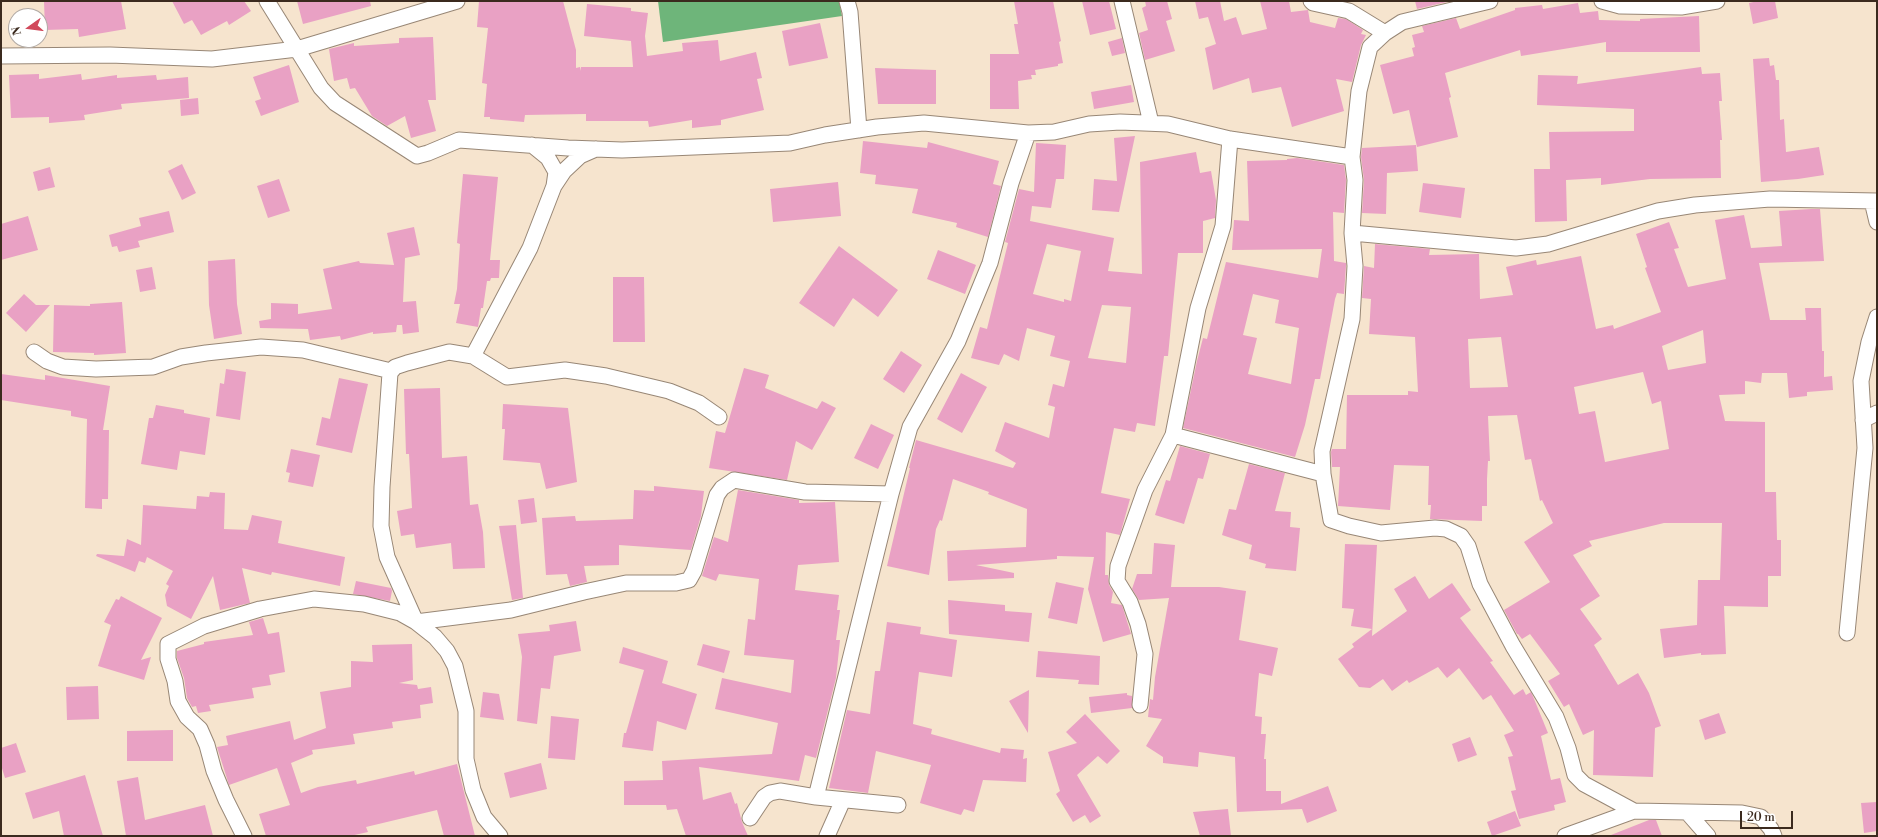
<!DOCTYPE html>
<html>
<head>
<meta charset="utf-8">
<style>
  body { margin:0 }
  #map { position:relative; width:1878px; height:837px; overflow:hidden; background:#f6e4ce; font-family:"Libre Bodoni",serif }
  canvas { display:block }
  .frame { position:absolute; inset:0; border:2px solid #3b2a1e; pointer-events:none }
  .north { position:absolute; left:8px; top:8px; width:40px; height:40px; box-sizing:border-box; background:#fff; border:1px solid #b1aaa5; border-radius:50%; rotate:256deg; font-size:11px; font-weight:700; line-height:16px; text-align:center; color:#3b2a1e }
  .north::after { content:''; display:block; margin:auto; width:14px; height:18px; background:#d1495b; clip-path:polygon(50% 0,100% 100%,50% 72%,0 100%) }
  .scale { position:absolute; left:1740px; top:811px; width:53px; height:18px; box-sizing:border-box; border:2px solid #3b2a1e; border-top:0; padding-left:5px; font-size:12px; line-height:14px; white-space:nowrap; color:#3b2a1e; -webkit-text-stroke:3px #fff; paint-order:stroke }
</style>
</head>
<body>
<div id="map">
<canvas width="1878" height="837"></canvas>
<div class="frame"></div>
<div class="north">N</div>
<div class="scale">20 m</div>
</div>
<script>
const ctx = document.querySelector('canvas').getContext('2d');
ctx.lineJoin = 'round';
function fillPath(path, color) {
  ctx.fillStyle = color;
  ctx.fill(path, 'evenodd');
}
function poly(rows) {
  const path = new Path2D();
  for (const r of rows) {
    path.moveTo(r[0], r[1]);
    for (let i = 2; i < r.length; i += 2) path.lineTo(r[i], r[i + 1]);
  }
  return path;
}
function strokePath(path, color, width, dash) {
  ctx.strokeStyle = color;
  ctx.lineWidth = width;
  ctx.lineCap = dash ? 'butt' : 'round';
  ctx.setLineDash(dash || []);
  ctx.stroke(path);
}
fillPath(poly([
  [658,1,839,1,842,16,663,42]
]), '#6eb57a');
fillPath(poly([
  [44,1,121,1,126,29,79,37,78,29,45,30],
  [172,1,244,1,251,11,229,25,227,21,201,35,192,20,184,24],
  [297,1,370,1,371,6,303,24],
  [479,1,563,1,576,50,576,68,580,67,581,71,581,67,633,67,631,41,584,36,587,4,631,8,631,11,648,13,645,36,647,56,683,51,682,43,718,40,720,61,756,52,762,78,757,79,764,110,721,120,721,125,692,128,692,120,649,127,648,121,586,121,586,114,525,115,524,122,490,119,490,117,484,117,487,84,482,83,488,28,477,27],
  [1014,1,1053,1,1061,41,1059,42,1063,63,1058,64,1058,66,1035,70,1036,75,1031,75,1032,79,1018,81,1019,109,990,109,990,54,1019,54,1014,24,1018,24],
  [1082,1,1109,1,1116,29,1090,35],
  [1145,1,1167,1,1172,19,1166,21,1175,51,1145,60,1139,33,1148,30,1142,8,1146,6],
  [1195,1,1220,1,1224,21,1236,17,1242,35,1267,29,1260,1,1289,1,1291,12,1308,10,1310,22,1335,28,1338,18,1346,19,1363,30,1361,34,1366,35,1361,45,1352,82,1336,79,1344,111,1292,127,1281,87,1252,93,1249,78,1213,90,1205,48,1216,44,1208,17,1199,19],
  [1415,1,1451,1,1417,9],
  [1758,1,1775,1,1778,18,1753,24,1749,3],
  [1578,3,1580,13,1598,11,1599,20,1640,21,1640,19,1699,16,1700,52,1606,52,1606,42,1521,56,1520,50,1445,73,1451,97,1449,98,1458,137,1417,147,1409,110,1393,114,1380,65,1414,56,1412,48,1415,47,1412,35,1424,32,1422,26,1456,18,1460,29,1515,10,1515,8,1542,5,1543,9],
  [820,23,828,58,789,66,782,31],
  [433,37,436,100,428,100,436,131,411,138,405,116,387,126,372,116,355,88,350,89,347,78,334,81,329,49,354,43,354,46,399,43,399,38],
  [1122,38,1125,53,1112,56,1108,42],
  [1769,58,1770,66,1774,65,1776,80,1779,80,1780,120,1784,119,1786,152,1819,147,1824,175,1798,179,1761,182,1753,59],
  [289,65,299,102,261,116,255,101,261,99,253,77],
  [1701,67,1702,74,1720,73,1722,101,1719,101,1722,140,1720,140,1721,178,1650,179,1601,185,1601,178,1566,180,1567,221,1535,222,1534,169,1550,169,1549,132,1634,131,1634,109,1537,105,1538,75,1578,76,1577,84],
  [875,68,936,70,936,104,878,104],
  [39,74,39,79,81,74,82,80,117,75,117,78,156,75,157,80,188,77,189,98,121,104,122,109,84,115,85,120,49,123,49,117,11,118,9,75],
  [1131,85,1134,102,1094,109,1091,92],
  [198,98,199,114,181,116,180,100],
  [1135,136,1119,212,1092,210,1094,179,1117,181,1114,138],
  [863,141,927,148,928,142,999,161,993,184,1001,186,988,237,956,227,957,223,912,213,918,189,875,184,876,175,860,173],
  [1036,143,1066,145,1064,179,1056,179,1051,208,1032,206,1030,221,1114,238,1108,271,1142,274,1140,162,1196,152,1200,173,1211,171,1216,200,1215,218,1203,221,1203,253,1178,253,1168,356,1164,356,1155,426,1137,423,1135,432,1114,428,1101,493,1130,499,1120,535,1106,532,1105,575,1108,575,1109,585,1113,592,1111,603,1122,605,1131,634,1103,642,1088,589,1094,557,1057,556,1057,559,976,565,1014,573,1014,578,948,581,947,551,1026,547,1027,509,988,494,989,492,953,479,942,521,940,520,936,529,929,575,887,566,910,468,909,468,916,440,1013,468,1016,463,995,451,1005,422,1049,438,1055,407,1048,405,1053,384,1064,387,1070,361,1050,356,1055,336,1027,328,1019,361,1004,354,999,365,971,358,980,327,987,329,1008,243,1005,242,1019,189,1034,192],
  [1047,244,1081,251,1071,301,1064,299,1064,302,1033,294],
  [1102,305,1131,307,1126,363,1088,358],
  [1416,145,1418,171,1387,173,1386,214,1362,213,1364,180,1361,157,1362,148],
  [1297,158,1344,165,1346,180,1344,213,1333,212,1334,261,1346,263,1346,266,1344,294,1337,293,1335,299,1320,379,1315,379,1305,425,1295,457,1183,428,1197,361,1203,338,1207,339,1226,262,1318,278,1322,249,1232,250,1234,220,1249,221,1247,161,1287,160,1287,159],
  [1253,294,1279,300,1275,323,1299,328,1291,384,1248,374,1257,338,1243,335],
  [182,164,196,193,182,200,168,171],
  [50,167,55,187,38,191,33,172],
  [463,174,498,177,490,260,500,260,499,278,491,278,490,281,487,281,483,308,481,308,478,327,456,323,460,304,454,304,457,289,460,244,457,243],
  [279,179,290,211,268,218,257,186],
  [838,182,841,216,773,222,770,189],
  [1423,183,1465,188,1461,218,1419,212],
  [1811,209,1820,209,1824,261,1759,263,1770,320,1806,320,1805,308,1821,308,1822,351,1824,351,1824,377,1832,376,1833,390,1807,392,1807,396,1789,398,1787,373,1762,373,1761,383,1745,381,1745,394,1719,395,1725,421,1765,422,1765,492,1776,492,1777,540,1781,540,1781,576,1768,576,1768,607,1724,606,1726,654,1701,655,1701,653,1664,658,1660,629,1697,625,1698,580,1720,580,1722,523,1664,523,1589,541,1592,546,1573,555,1600,596,1580,609,1602,639,1594,645,1618,685,1638,673,1649,693,1661,726,1655,728,1653,777,1593,775,1594,730,1583,735,1569,704,1564,707,1548,681,1560,674,1530,634,1522,639,1518,634,1517,634,1504,610,1550,582,1524,542,1553,523,1542,500,1540,501,1531,459,1525,460,1517,415,1488,416,1490,461,1488,461,1487,479,1487,506,1482,506,1482,521,1430,519,1431,505,1428,505,1429,466,1394,465,1390,510,1338,506,1340,467,1332,467,1331,452,1332,449,1346,449,1347,395,1408,395,1408,391,1418,392,1415,337,1369,334,1371,299,1362,298,1364,266,1374,268,1375,244,1430,249,1429,255,1479,254,1480,299,1513,295,1506,267,1536,260,1537,265,1581,256,1596,329,1613,325,1614,329,1661,312,1645,268,1647,267,1636,234,1669,222,1679,248,1674,249,1688,287,1726,279,1715,220,1744,215,1751,248,1782,246,1779,211],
  [1703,330,1706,363,1668,370,1662,346],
  [1501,337,1508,387,1470,388,1468,339],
  [1643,372,1652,404,1661,401,1669,449,1605,462,1595,411,1579,414,1574,387],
  [169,211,174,232,138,241,140,247,119,252,117,246,112,247,109,235,141,226,139,218],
  [28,216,38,250,1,260,1,224],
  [414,227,420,255,405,258,403,302,416,301,419,332,403,334,402,325,397,325,396,332,373,334,373,332,341,340,340,336,310,340,308,329,260,328,259,321,271,319,271,303,298,304,298,314,332,309,323,269,359,261,360,263,394,265,387,233],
  [839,246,898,290,878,317,853,298,834,327,799,303],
  [938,250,976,265,965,294,927,279],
  [235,259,237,304,242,334,214,339,209,305,208,261],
  [152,267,156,289,140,292,136,270],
  [613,277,644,277,645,342,613,342],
  [24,294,36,305,50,305,26,332,6,313],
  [122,302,126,353,94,355,94,353,53,352,54,305,90,306,90,304],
  [901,351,922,365,904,393,883,379],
  [744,368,769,375,765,388,817,409,822,401,836,408,812,450,796,441,787,480,709,468,716,431,725,433],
  [226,369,246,372,240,420,216,416,220,383,224,384],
  [961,373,987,387,962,433,937,419],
  [1,374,45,380,45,375,110,386,103,430,109,430,108,499,102,499,102,509,85,508,87,419,71,416,71,411,1,400],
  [339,378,368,384,352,453,316,445,322,417,330,419],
  [440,388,442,458,467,456,470,505,478,504,483,532,485,568,453,569,451,543,416,548,414,534,401,536,397,511,412,508,409,454,406,454,404,389],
  [503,404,568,408,577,482,546,489,540,463,503,460,505,429,502,429],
  [156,405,184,410,184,413,210,418,205,455,180,451,177,470,141,464,149,418,153,418],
  [871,424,894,435,878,469,854,458],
  [1180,446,1210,454,1203,479,1198,478,1184,524,1155,515,1166,480,1170,481],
  [291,449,320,455,313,487,288,482,290,473,286,472],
  [1249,464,1285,473,1275,511,1291,512,1290,527,1300,528,1296,571,1265,568,1266,564,1249,559,1252,545,1222,535,1229,509,1236,510],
  [654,486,704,491,701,516,691,550,619,545,619,565,584,566,587,582,570,586,567,574,546,575,542,518,575,516,576,521,633,519,634,490,654,491],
  [738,490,799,500,799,503,835,502,839,562,798,565,795,590,839,595,837,610,840,610,836,640,840,640,836,678,816,758,805,755,799,781,699,767,703,800,731,792,735,804,737,803,742,822,748,836,686,836,677,809,667,810,666,805,624,805,624,781,663,780,662,761,772,754,778,723,715,709,722,678,791,693,794,660,744,655,748,619,755,620,759,579,719,574,716,581,702,576,714,537,728,542],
  [210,492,225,493,224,529,248,530,252,515,282,521,278,543,345,557,340,586,272,572,271,575,242,568,250,603,220,610,213,576,191,619,167,606,165,595,169,586,166,584,173,571,147,557,145,563,139,561,135,572,96,556,97,554,124,556,127,539,141,545,143,505,196,509,197,496,209,497],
  [534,498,537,522,521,524,518,500],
  [516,525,523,598,512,600,499,526],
  [1154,543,1175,545,1171,587,1219,587,1246,591,1239,640,1278,648,1272,676,1259,673,1255,716,1262,717,1261,734,1266,734,1264,759,1266,759,1266,791,1281,791,1281,804,1328,786,1337,811,1307,823,1302,809,1237,812,1235,757,1199,752,1198,767,1163,763,1163,757,1146,746,1162,719,1148,717,1150,699,1153,700,1155,677,1169,598,1139,600,1132,589,1137,574,1152,574],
  [1345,544,1377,545,1372,636,1407,611,1394,589,1415,576,1429,599,1452,583,1471,610,1460,618,1493,661,1490,662,1514,695,1523,689,1526,695,1531,692,1532,694,1548,733,1541,736,1551,780,1560,778,1566,802,1554,805,1555,810,1519,819,1511,791,1516,790,1508,757,1513,756,1504,735,1514,731,1491,695,1483,700,1459,668,1447,678,1438,667,1409,683,1407,680,1392,691,1383,679,1370,688,1359,687,1338,659,1354,647,1352,644,1372,629,1351,626,1354,609,1342,608],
  [356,581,391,588,392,591,390,601,353,594],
  [1056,582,1084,588,1077,624,1048,618],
  [121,596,162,618,141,660,151,657,144,680,98,666,111,625,104,622,116,599,119,600],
  [948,600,1005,605,1005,611,1032,613,1029,642,949,634],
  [263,618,268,634,279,632,285,672,269,675,271,685,252,688,254,698,209,705,211,711,198,713,196,706,192,707,187,698,184,678,177,658,177,651,204,644,204,642,253,635,249,622],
  [576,621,581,651,554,656,550,689,541,688,537,724,517,721,522,657,518,634,550,631,549,625],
  [887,622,921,627,920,634,957,640,952,677,919,672,913,724,932,729,931,734,1000,753,1001,748,1024,750,1023,759,1027,758,1026,782,983,780,974,812,964,809,961,815,920,803,931,765,876,751,868,793,829,788,847,710,870,714,875,671,880,671],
  [412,644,413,680,399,683,417,685,418,689,431,687,433,703,420,705,421,718,392,722,393,728,353,734,355,744,312,750,313,754,291,763,301,793,318,787,356,780,357,784,414,771,415,775,457,764,475,836,444,836,437,810,366,827,368,832,350,836,266,836,259,814,290,805,277,768,229,785,217,747,228,745,226,736,290,721,294,740,326,728,320,692,351,687,351,661,373,662,372,645],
  [703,644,730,651,724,673,697,665],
  [623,647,668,661,662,683,697,694,686,730,657,721,653,751,622,747,624,733,626,733,644,670,619,663],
  [1038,651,1100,656,1099,685,1078,684,1079,680,1036,677],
  [98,686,99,719,67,720,66,687],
  [1029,690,1028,733,1009,701],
  [483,692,499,694,504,720,480,717],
  [1127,693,1127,695,1132,696,1132,708,1091,713,1089,697],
  [1719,713,1726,733,1705,740,1699,720],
  [1085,714,1120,751,1107,764,1098,756,1077,775,1101,816,1090,823,1085,815,1073,822,1056,794,1060,791,1048,752,1077,743,1066,732],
  [551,716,579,719,575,760,548,758],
  [173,730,173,761,127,761,127,731],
  [1470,737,1477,755,1458,762,1452,744],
  [16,743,26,772,5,778,1,765,1,748],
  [541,763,547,789,510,798,504,773],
  [85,775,103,836,64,836,59,811,33,819,25,793],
  [138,777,145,820,205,805,213,836,126,836,117,781],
  [1877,802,1877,831,1864,833,1861,803],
  [1228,809,1231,836,1200,836,1193,812],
  [1515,811,1521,826,1492,836,1487,822],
  [1649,820,1656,820,1662,836,1611,836,1611,835]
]), '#e9a1c4');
const street = poly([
  [267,1,321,88,335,103,417,156,428,153,459,140,568,148,622,150,790,143,825,135,877,127,924,123,1028,133,1054,132,1089,124,1120,122,1168,124,1230,139,1352,157],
  [847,1,850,12,859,130],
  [1122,1,1151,123],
  [1311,1,1313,3,1349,11,1385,33],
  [1490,1,1402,22,1385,33,1370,47,1359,91,1352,157,1355,180,1352,233,1355,266,1352,319,1322,451,1323,474,1331,520,1349,526,1381,533,1435,528,1446,529,1461,536,1468,546,1480,584,1513,646,1556,717,1568,748,1575,775,1584,784,1634,811],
  [1602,1,1620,6,1681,7,1717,1],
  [1,56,110,55,212,59,297,49,457,1],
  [1230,139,1223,226,1198,308,1173,435,1323,474],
  [532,145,548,158,556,172,554,186],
  [1872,201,1877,222],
  [1352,233,1516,248,1548,244,1658,211,1695,205,1770,199,1877,201],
  [34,352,47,361,63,367,96,369,153,367,181,357,206,353,261,347,303,350,391,371],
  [473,356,507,377,565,370,606,376,669,391,699,403,719,417],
  [1863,420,1877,413],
  [1847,633,1865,448,1861,381,1869,342,1877,317],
  [1140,705,1145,654,1138,624,1130,602,1117,581,1118,566,1145,490,1173,435],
  [816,797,891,494,910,427,958,341,990,263,1011,183,1028,133],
  [1687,812,1708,836],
  [750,818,764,797,770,793,780,791,816,797,898,805],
  [244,836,226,800,214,771,207,745,200,729,187,717,178,701,175,681,168,659,168,644,204,626,260,609,314,599,364,604,400,613,416,622,511,610,584,592,626,583,676,583,689,580,694,571,717,495,722,488,734,480,805,492,891,494],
  [500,836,484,817,473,790,466,759,466,711,455,666,447,651,435,637,416,622,387,557,381,526,382,487,390,373,395,367,407,363,449,352,473,356,530,248,554,186,564,171,580,156,596,149],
  [827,836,843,800],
  [1565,836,1634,811,1742,813,1761,817,1771,829,1774,836]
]);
strokePath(street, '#988776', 17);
strokePath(street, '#fff', 15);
</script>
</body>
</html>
